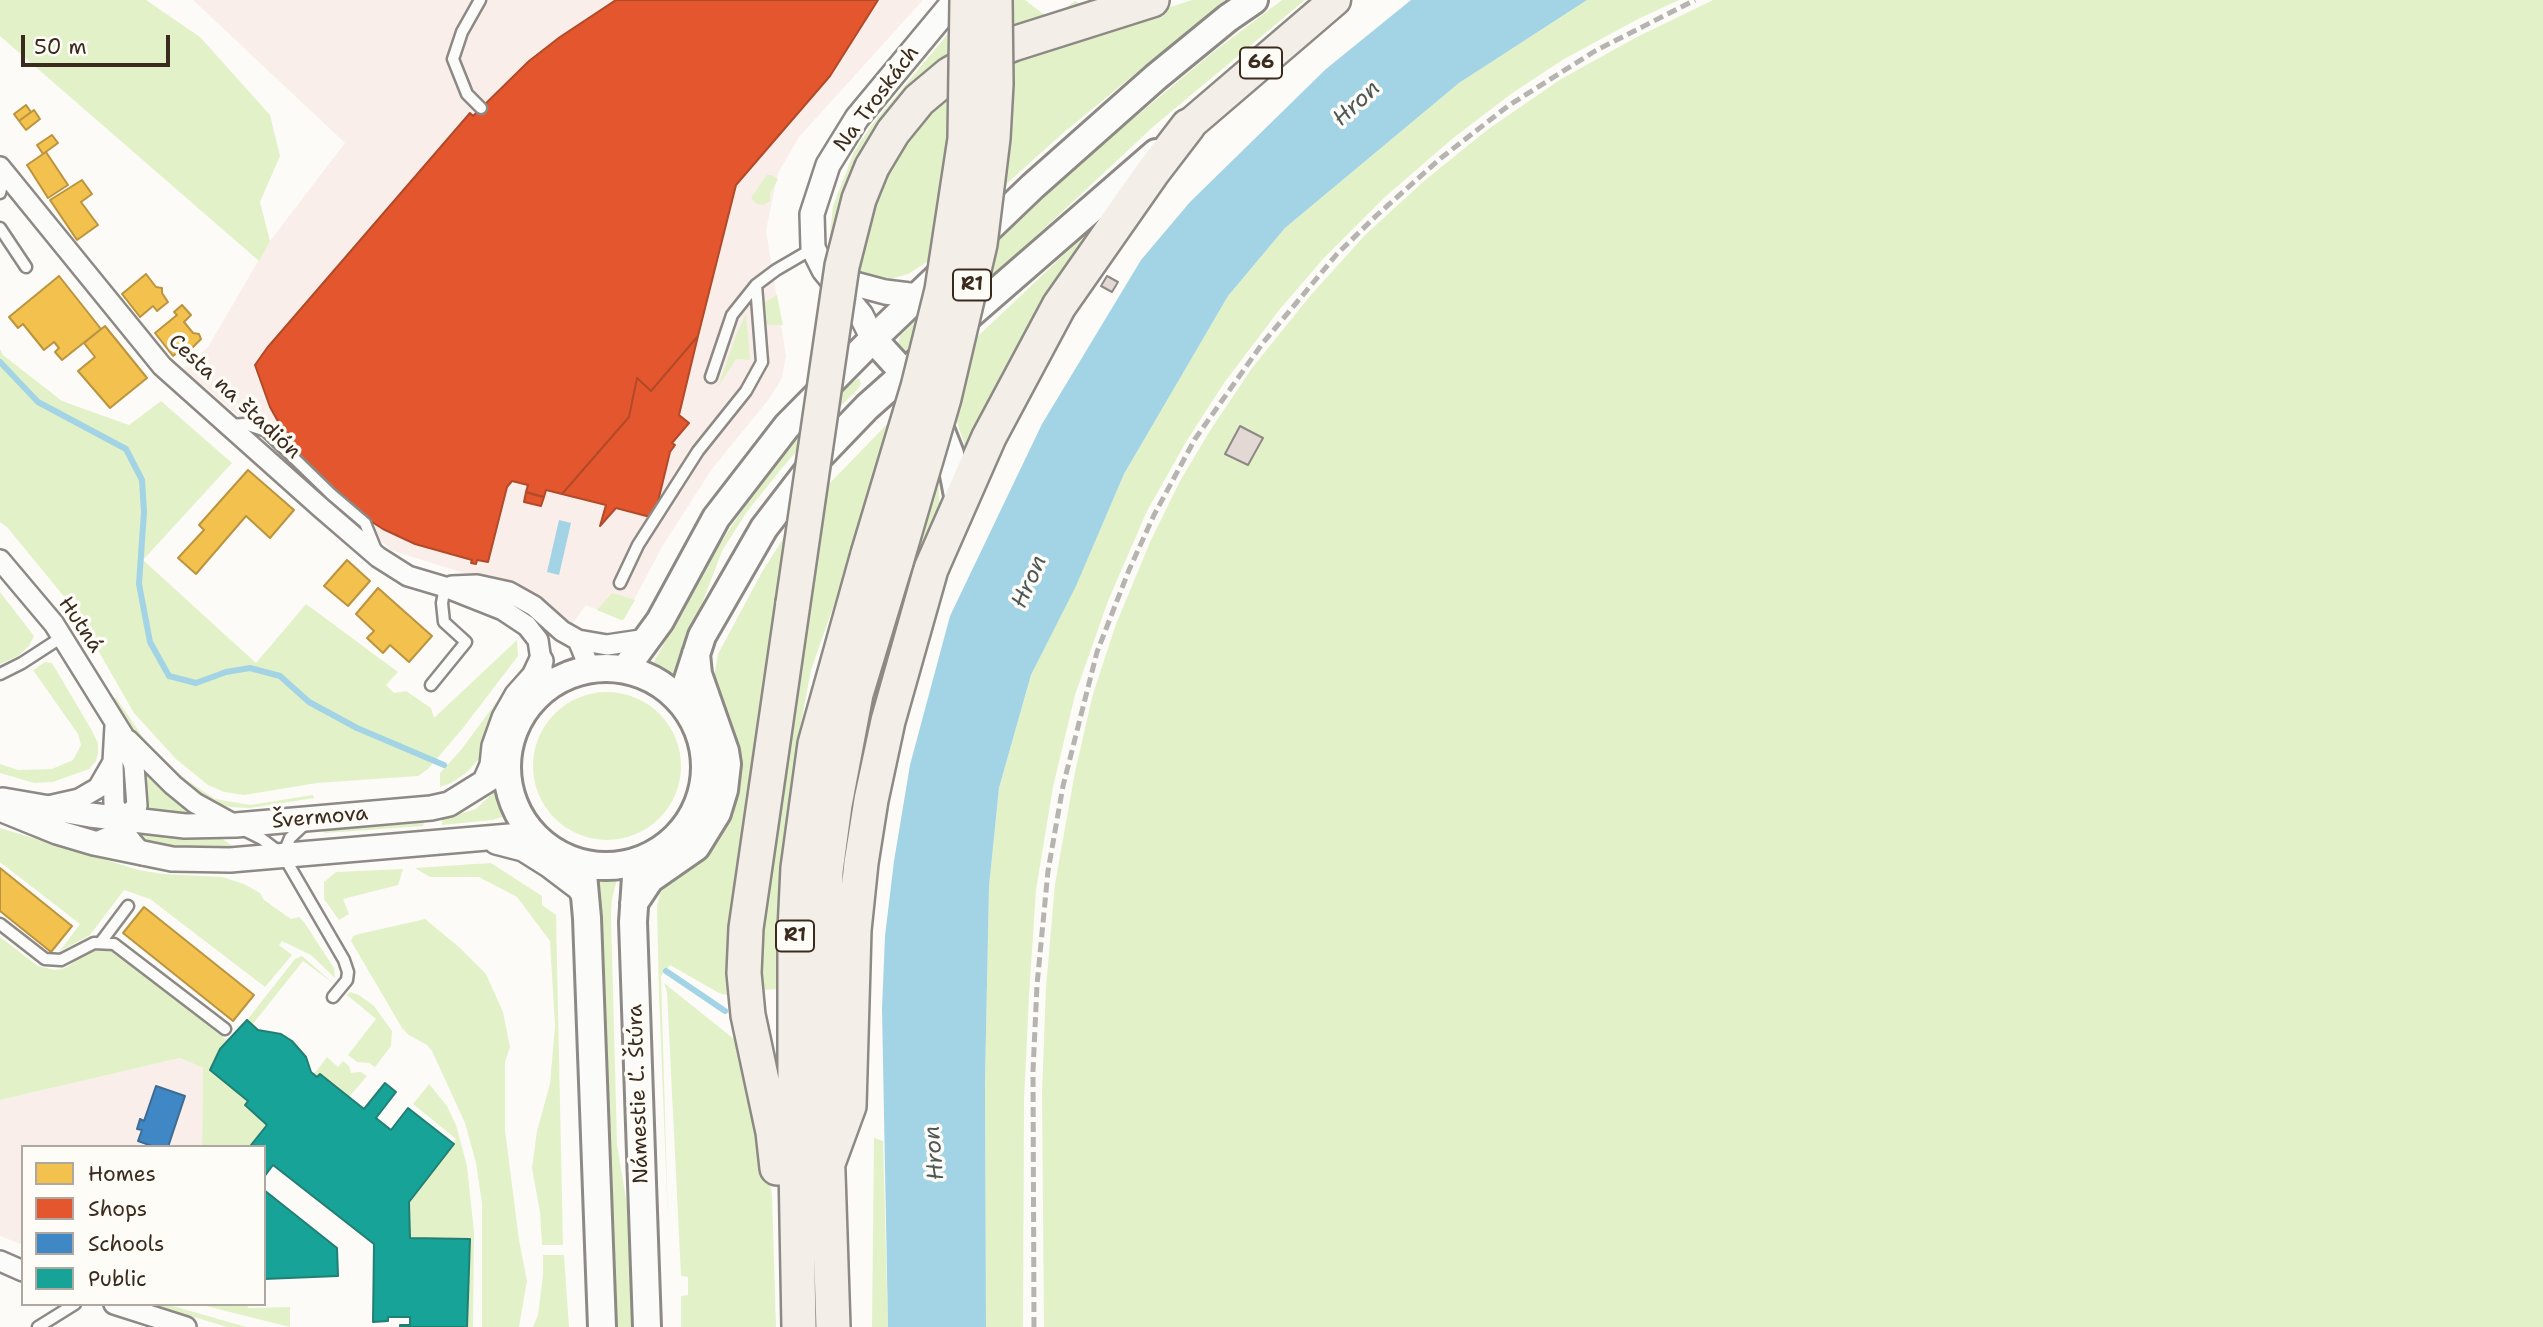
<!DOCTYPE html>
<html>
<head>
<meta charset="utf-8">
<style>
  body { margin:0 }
  #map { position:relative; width:2543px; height:1327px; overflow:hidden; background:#fcfbf8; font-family:"Shantell Sans",sans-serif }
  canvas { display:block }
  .legend { position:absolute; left:21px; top:1145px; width:245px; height:161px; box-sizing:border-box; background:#fdfcf7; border:2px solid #afa8a0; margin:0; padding:9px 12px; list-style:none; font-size:21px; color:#3b2a1e }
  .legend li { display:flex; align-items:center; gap:14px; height:35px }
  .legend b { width:35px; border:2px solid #afa8a0 }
  .scale { position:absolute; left:21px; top:35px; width:149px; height:32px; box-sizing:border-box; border:4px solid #3b2a1e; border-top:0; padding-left:9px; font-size:21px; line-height:24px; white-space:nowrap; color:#3b2a1e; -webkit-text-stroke:5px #fdfcf7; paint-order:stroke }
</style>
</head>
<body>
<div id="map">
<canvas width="2543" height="1327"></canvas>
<ul class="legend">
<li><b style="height:19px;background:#f2c14e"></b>Homes</li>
<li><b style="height:19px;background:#e4572e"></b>Shops</li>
<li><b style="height:19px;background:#3f88c5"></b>Schools</li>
<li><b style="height:19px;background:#17a398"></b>Public</li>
</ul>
<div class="scale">50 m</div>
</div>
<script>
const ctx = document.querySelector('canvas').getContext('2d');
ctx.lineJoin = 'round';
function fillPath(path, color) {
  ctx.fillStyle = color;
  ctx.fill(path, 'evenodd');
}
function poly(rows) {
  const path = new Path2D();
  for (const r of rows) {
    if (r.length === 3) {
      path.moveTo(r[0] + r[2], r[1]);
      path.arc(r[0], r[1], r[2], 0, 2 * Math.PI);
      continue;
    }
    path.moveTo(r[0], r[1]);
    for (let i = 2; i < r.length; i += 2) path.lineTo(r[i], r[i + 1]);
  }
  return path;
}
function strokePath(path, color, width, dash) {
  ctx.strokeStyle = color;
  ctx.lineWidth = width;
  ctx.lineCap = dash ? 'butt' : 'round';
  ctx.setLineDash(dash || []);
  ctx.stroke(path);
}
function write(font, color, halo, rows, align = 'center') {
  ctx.font = font + ' "Shantell Sans",sans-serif';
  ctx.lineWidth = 7;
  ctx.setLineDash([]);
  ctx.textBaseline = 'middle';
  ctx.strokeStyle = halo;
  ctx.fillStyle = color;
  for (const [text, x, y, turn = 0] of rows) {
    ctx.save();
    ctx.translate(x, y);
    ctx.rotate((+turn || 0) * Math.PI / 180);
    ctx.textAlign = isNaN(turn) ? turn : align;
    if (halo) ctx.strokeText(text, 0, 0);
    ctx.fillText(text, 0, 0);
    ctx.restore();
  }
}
fillPath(poly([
  [193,0,923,0,799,137,778,173,766,230,786,356,782,378,769,399,712,469,663,545,624,619,621,620,586,605,557,644,539,607,498,584,391,550,205,387,180,372,208,347,270,241,345,143],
  [180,1058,203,1068,202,1147,23,1147,23,1245,0,1236,0,1100]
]), '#f9eee9');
fillPath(poly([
  [0,0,146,0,200,37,270,115,280,156,260,202,270,241,259,261,0,36],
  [1004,0,1025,0,1050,19,1075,1,1088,8,1094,0,1126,0,1004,38],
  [1192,0,1225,0,1063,133,1003,187,1013,58],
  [1282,0,1305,0,1154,126,988,281,996,243,1085,159,1140,113,1212,53],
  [1587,0,1679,0,1640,18,1564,59,1511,94,1452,139,1385,197,1323,259,1280,309,1224,383,1186,442,1147,511,1108,601,1075,695,1053,787,1036,890,1029,996,1024,1100,1023,1327,986,1327,985,1082,989,887,999,788,1031,675,1076,585,1124,474,1228,296,1285,228,1459,83],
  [1713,0,2543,0,2543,1327,1044,1327,1042,1092,1046,987,1055,884,1075,772,1093,694,1116,624,1151,540,1180,481,1211,429,1252,368,1310,296,1365,235,1424,181,1487,130,1561,79,1637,37],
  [952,29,952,56,834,248,830,233,833,206,854,152,871,126],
  [950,94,943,178,930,260,908,274,887,280,867,277,859,271,871,215,886,173,920,121],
  [767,175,771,175,778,179,770,194,770,201,763,205,757,204,751,198],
  [1094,229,966,449,956,419,976,338,1090,230],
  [777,295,783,325,767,325,765,302],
  [746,314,750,360,736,359,718,387,737,333],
  [919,317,910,352,905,354,897,348,900,336],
  [0,349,3,355,62,401,129,425,161,401,232,463,143,560,256,663,306,604,398,672,386,685,394,693,406,691,431,708,434,718,517,640,518,656,463,728,428,769,418,776,317,783,244,795,224,792,208,785,176,759,134,713,75,610,7,527,0,522],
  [859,378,861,384,857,390,806,440,782,468,746,513,722,551,687,643,681,685,666,674,651,667,717,548,775,461,800,431,851,383],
  [893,418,844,576,811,670,801,723,784,863,782,989,756,990,757,952,828,485],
  [938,474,940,512,837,918,841,861,859,760,874,695],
  [793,523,734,997,719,993,670,965,661,976,668,1220,659,995,657,906,660,894,669,881,714,838,715,671,718,654,762,572],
  [0,592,34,636,29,646,18,656,0,664],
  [612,593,635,600,624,619,621,620,597,610],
  [529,658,524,672,481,757,466,773,451,783,440,787,440,773,461,750],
  [45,662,52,663,91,729,98,743,98,753,96,761,89,769,53,782,34,783,0,773,0,764,18,770,52,769,73,760,81,745,78,734,33,670],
  [607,766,74],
  [111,697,116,698,147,743,185,779,215,799,250,805,313,795,314,798,250,808,229,807,213,802,182,782,143,745,126,723],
  [144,771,192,811,193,814,147,808],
  [498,788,509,815,492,820,442,825,442,819,476,809],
  [424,822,423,826,325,833,322,830],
  [0,828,139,870,163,874,222,877,244,884,260,893,264,900,291,919,299,917,304,922,334,968,335,978,311,955,282,941,279,945,292,955,265,987,150,899,124,890,90,935,59,952,80,924,0,862],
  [136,831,183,837,221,838,234,847,171,846,145,841,138,836],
  [491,863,542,896,542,905,556,915,563,1245,542,1245,540,1212,532,1168,537,1131,550,1084,555,1026,550,941,517,897,479,877,430,877,415,868],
  [403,869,398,885,343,899,349,914,339,920,324,899,324,882,336,872],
  [618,875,612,899,611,915,617,1145,627,1205,634,1327,614,1327,600,903,590,876],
  [425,919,459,947,486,974,503,1012,510,1047,505,1062,505,1130,519,1240,527,1281,519,1327,482,1327,482,1203,476,1163,465,1123,432,1051,427,1045,409,1035,402,1028,351,941,353,936,359,934],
  [0,937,38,966,55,970,65,968,90,952,101,947,114,952,228,1041,220,1049,210,1070,248,1101,245,1105,267,1125,250,1147,202,1147,203,1068,180,1058,0,1100],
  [302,956,333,983,303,961,252,1025,247,1020,295,959],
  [664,983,744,1047,761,1119,772,1196,776,1327,681,1327,681,1296,688,1295,688,1277,681,1276,667,992],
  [350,992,359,995,374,1006,392,1031,391,1046,375,1067,369,1063,357,1062,348,1055,376,1019,347,995],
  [327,1057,338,1067,343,1061,349,1066,351,1073,361,1072,367,1076,349,1097,321,1074,317,1077,314,1074],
  [429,1084,447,1106,456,1125,467,1166,474,1232,473,1327,467,1327,469,1239,410,1238,409,1202,456,1139,413,1104],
  [874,1138,883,1141,888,1327,872,1327],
  [543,1255,564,1255,569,1327,533,1327,538,1315,543,1275],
  [151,1304,166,1304,246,1327,227,1327],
  [198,1304,247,1304,248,1308,290,1307,290,1327]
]), '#e3f1c8');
fillPath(poly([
  [1411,0,1587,0,1459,83,1285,228,1228,296,1124,474,1076,586,1031,675,999,788,989,887,985,1082,986,1327,888,1327,882,1009,885,936,894,861,910,765,950,616,1042,424,1141,260,1190,202,1326,69],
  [559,520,571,523,559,575,547,572]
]), '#a2d4e5');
const homes = poly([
  [26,105,31,112,19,121,14,114,26,105],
  [34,110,40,119,26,130,19,121,34,110],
  [52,135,58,143,43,154,37,145,52,135],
  [46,152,68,185,48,198,27,165,46,152],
  [82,180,92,194,81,202,98,225,77,240,50,200,82,180],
  [146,274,156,287,162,288,162,293,168,302,157,311,153,306,140,317,122,294,146,274],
  [59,276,101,329,62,360,55,352,59,348,54,342,44,350,23,324,18,328,9,317,59,276],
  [182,305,191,315,184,322,193,333,199,334,201,339,186,354,182,349,173,356,155,333,177,315,174,312,182,305],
  [105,326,147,378,110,408,78,371,95,357,84,343,105,326],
  [248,470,294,510,270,538,246,516,196,574,178,558,204,530,199,525,248,470],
  [347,560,370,581,348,606,324,586,347,560],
  [378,588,432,636,409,662,390,645,383,653,367,638,374,631,356,614,378,588],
  [0,868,72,926,51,952,0,911,0,868],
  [144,907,254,995,233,1021,123,933,144,907]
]);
fillPath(homes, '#f2c14e');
strokePath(homes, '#bb9440', 2);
const shops = poly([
  [616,0,878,0,830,76,736,185,698,336,651,391,637,378,629,417,562,494,546,490,544,497,535,495,526,492,528,485,512,481,507,487,488,562,477,560,476,564,471,563,472,560,415,544,383,529,353,510,303,461,290,443,270,407,255,365,267,348,470,113,473,116,529,61,560,37,616,0],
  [698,336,679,415,689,423,672,443,675,445,670,452,654,518,616,508,600,526,606,505,562,494,629,417,637,378,651,391,698,336],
  [526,492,544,497,541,506,524,502,526,492]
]);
fillPath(shops, '#e4572e');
strokePath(shops, '#b14a29', 2);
const schools = poly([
  [156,1086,185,1096,168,1147,155,1147,138,1141,142,1130,137,1129,140,1119,144,1121,156,1086]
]);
fillPath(schools, '#3f88c5');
strokePath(schools, '#3e6c93', 2);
const public = poly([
  [247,1020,258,1030,281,1034,292,1041,306,1057,311,1072,317,1077,320,1074,364,1109,385,1083,396,1092,376,1118,391,1130,408,1108,454,1144,409,1202,410,1238,470,1239,467,1327,400,1327,400,1325,410,1325,410,1317,388,1317,388,1321,373,1322,374,1244,273,1165,264,1177,264,1147,251,1145,267,1125,245,1105,248,1101,210,1070,220,1049,247,1020],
  [264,1190,337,1248,338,1276,264,1279,264,1190]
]);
fillPath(public, '#17a398');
strokePath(public, '#227f73', 2);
strokePath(poly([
  [0,362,38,402,126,449,142,480,144,512,139,584,150,642,169,676,196,683,226,672,250,668,280,676,309,702,357,728,444,765],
  [666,971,725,1011]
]), '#a2d4e5', 6);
const building = poly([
  [1107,276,1118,282,1112,292,1101,286,1107,276],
  [1240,426,1263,438,1248,465,1225,454,1240,426]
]);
fillPath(building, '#e3d8d4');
strokePath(building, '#8d8985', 2);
const service = poly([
  [480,0,462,32,453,59,467,94,481,108],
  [0,193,5,174],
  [0,228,26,267],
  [711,377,732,315,756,285,776,270,812,249],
  [229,425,245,424,266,431,331,494,365,523,376,550],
  [620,583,638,545,698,451,746,391,762,362,756,285],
  [0,674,22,663,62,637],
  [431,685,466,642,444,622,442,603,445,587],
  [242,829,262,839,283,855,344,960,348,972,347,980,333,997],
  [283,855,290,838,307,822],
  [0,924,45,959,61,960,94,943,114,944,225,1029],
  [101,942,128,906],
  [38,1327,75,1304]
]);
const minor = poly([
  [0,167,162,366,320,507,378,557,408,576,445,587,503,610,527,626,538,640,545,688],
  [0,560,54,624,123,735,134,766,137,806,123,819,113,835,94,843],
  [452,586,477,585,509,592,534,606,562,631,578,640,590,669],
  [578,640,607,645,647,639],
  [128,740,173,785,195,803,235,825],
  [113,763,114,805,123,819,128,837,143,855],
  [48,806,79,799,98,788,113,762,115,726],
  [0,1261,23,1271],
  [114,1304,186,1327]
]);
const tertiary = poly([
  [830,273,855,284,885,292,918,296],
  [873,339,861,315,824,270,813,248,812,214,828,165,857,118,955,0],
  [485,781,492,765,494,746,504,718,517,695,534,676,541,661],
  [3,800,90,815,185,826,236,825,431,808,449,804,507,768],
  [0,809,57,832,94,843,172,859,230,860,533,834],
  [496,842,523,849,550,866,579,888,586,899]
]);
const secondary = poly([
  [958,325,1156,153],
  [873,339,905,374,939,426,950,454,959,501],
  [606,767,99],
  [625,669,660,621,716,518,787,426,873,339,1033,186,1156,77,1228,18,1254,0],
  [681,701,702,636,764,528,817,459,867,407,930,351],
  [637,862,633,922,647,1327],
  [582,863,587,918,602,1327],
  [634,903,650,879,696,847,717,813,724,790,727,764,725,751,698,674,696,654]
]);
const primary = poly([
  [1188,126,1335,0]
]);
const motorway = poly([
  [872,167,893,132,919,100,950,74,980,57,1013,44,1152,0],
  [827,1166,849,1106,854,930,861,863,871,800,888,721,931,569,989,437,1059,306,1152,173,1188,126],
  [777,1168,773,1132,748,1015,744,973,746,928,793,603],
  [799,1327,795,1110,795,930,798,868,815,744,868,554],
  [833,1327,823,1019,826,871,835,805,856,694,896,562]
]);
strokePath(service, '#8d8985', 15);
strokePath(minor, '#8d8985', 24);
strokePath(tertiary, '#8d8985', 28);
strokePath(secondary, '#8d8985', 32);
strokePath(primary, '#8d8985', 35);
strokePath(motorway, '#8d8985', 38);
strokePath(service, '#fbfbf9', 10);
strokePath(minor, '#fbfbf9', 19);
strokePath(tertiary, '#fbfbf9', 23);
strokePath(secondary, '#fbfbf9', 26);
strokePath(primary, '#f3eee8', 30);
strokePath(motorway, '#f3eee8', 33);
strokePath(poly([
  [1034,1327,1033,1071,1037,985,1048,871,1063,786,1097,652,1129,570,1154,515,1195,439,1262,344,1337,254,1377,215,1441,158,1508,106,1595,51,1695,0]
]), '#b6b4b1', 5, [10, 5]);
const motorwayBridge = poly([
  [868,554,918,387,942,290,965,139,967,0],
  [896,562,944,398,980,244,993,138,996,84,995,0],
  [793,603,842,266,859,199,872,167]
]);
strokePath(motorwayBridge, '#8d8985', 38, []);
strokePath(motorwayBridge, '#f3eee8', 33);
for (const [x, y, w] of [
  [1261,63,42],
  [972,285,38],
  [795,936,38]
]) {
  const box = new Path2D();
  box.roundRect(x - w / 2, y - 15.5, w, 31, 5);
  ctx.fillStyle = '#fdfcf7';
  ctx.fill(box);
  strokePath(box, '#3b2a1e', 2);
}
write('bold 19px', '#3b2a1e', null, [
  ["66",1261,63],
  ["R1",972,285],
  ["R1",795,936]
]);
write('21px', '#3b2a1e', '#fdfcf7', [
  ["Na Troskách",877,99,-53],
  ["Cesta na štadión",234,397,43],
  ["Hutná",80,625,56],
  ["Švermova",320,818,-5],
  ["Námestie Ľ. Štúra",639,1094,-92]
]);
write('italic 23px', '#4e5857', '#fdfcf7', [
  ["Hron",1357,104,-43],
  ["Hron",1030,582,-66],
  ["Hron",935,1153,-95]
]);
</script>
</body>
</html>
